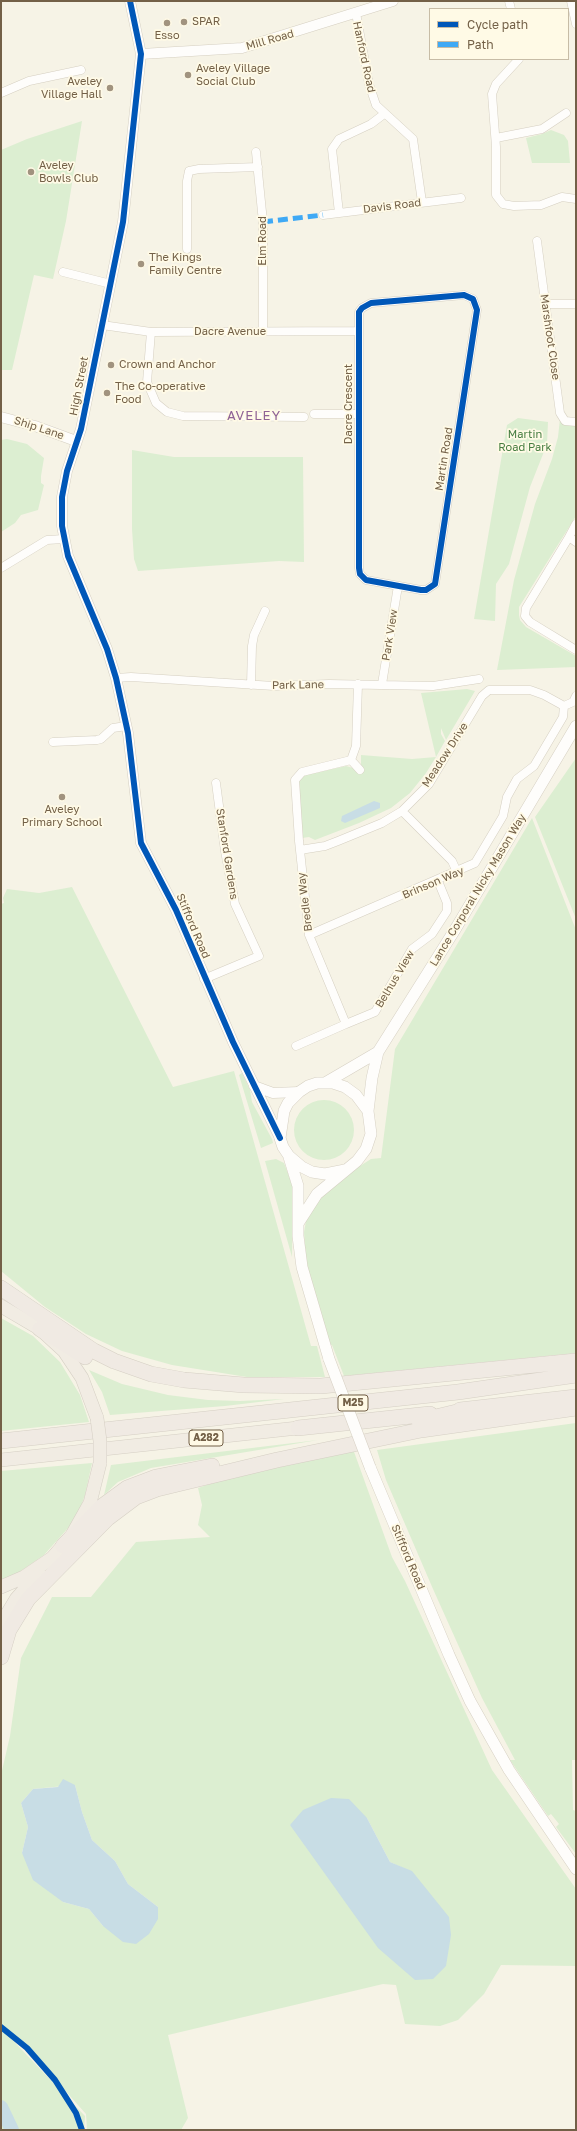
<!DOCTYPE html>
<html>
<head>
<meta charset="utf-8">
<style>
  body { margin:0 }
  #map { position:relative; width:577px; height:2131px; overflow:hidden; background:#f6f3e6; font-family:"Golos Text",sans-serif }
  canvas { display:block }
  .frame { position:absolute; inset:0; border:2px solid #736047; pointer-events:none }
  .legend { position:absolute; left:429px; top:8px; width:140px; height:52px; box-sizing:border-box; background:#fffae6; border:1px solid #c7bca6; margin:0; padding:5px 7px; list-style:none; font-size:12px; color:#736047 }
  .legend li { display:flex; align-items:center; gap:8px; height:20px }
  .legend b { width:20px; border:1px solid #c7bca6 }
</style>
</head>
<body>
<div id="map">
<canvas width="577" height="2131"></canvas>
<div class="frame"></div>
<ul class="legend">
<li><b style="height:5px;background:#0057b8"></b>Cycle path</li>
<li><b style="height:5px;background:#3fa9f5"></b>Path</li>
</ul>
</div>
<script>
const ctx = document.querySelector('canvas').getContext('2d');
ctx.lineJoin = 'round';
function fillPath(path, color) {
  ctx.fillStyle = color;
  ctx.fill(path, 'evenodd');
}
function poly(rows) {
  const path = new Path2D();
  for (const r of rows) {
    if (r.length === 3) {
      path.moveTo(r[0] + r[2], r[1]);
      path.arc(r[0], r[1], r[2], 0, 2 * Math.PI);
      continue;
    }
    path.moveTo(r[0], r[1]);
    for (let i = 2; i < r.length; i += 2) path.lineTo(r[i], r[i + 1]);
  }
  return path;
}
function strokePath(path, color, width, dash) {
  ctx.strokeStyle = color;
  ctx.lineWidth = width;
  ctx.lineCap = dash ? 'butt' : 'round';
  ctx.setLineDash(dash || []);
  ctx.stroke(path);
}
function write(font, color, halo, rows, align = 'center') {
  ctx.font = font + ' "Golos Text",sans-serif';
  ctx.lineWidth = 3.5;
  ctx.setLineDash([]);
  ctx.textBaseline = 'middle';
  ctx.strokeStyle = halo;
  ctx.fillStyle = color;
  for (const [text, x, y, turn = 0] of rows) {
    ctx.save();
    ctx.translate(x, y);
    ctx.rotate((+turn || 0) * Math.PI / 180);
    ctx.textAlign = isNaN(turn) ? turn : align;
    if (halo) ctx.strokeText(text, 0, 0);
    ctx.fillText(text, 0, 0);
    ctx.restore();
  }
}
fillPath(poly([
  [82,121,66,221,53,279,34,275,12,370,1,370,1,150,27,139],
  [551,130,564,135,568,141,570,163,532,163,526,138,542,134],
  [518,418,548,422,547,444,530,487,509,564,496,584,495,621,474,619,507,425],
  [560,419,566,425,576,425,576,516,519,607,519,615,520,620,526,627,576,656,576,667,497,670,514,580,535,504,552,459,558,437],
  [7,439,27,444,44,458,41,476,41,483,44,485,38,510,21,515,15,523,1,532,1,440],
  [132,450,174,457,303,457,304,562,279,561,138,571,134,559,132,529],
  [467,689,475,691,446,740,441,728,441,734,445,741,436,757,426,773,410,793,391,808,359,823,315,840,309,837,302,838,298,784,300,778,306,775,346,766,353,768,361,765,361,755,412,759,436,757,421,693],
  [576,758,576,919,535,817],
  [532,818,576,930,576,1353,344,1376,332,1345,329,1345,306,1262,304,1232,306,1221,317,1200,349,1173,371,1159,381,1158,395,1049],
  [72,887,173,1087,234,1071,311,1346,317,1346,325,1377,247,1377,172,1365,122,1351,86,1334,45,1307,1,1271,1,904,4,903,3,898,7,889,39,893],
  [242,1073,250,1090,252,1102,272,1139,273,1143,261,1148,239,1075],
  [324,1130,30],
  [276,1159,284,1163,293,1186,292,1257,265,1161],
  [1,1318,33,1336,60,1362,80,1395,89,1422,1,1431],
  [89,1370,122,1384,168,1395,208,1400,240,1401,284,1399,225,1406,110,1415,102,1392],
  [576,1423,576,1760,572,1760,573,1810,576,1811,576,1854,556,1827,559,1824,551,1814,548,1816,510,1760,515,1760,482,1698,433,1589,386,1480,377,1450],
  [318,1440,151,1468,118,1482,104,1495,111,1465],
  [353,1449,392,1557,405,1581,492,1770,576,1889,576,1966,501,1965,484,1994,458,2020,440,2026,405,2024,396,1985,383,1984,168,2035,188,2118,181,2130,87,2130,86,2114,21,2041,1,2024,1,1775,10,1736,21,1658,52,1597,91,1597,136,1542,210,1537,198,1525,202,1505,198,1488,239,1474],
  [75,1785,82,1812,92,1840,115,1861,128,1884,158,1907,103,1926,89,1909,63,1902,22,1853,28,1827,21,1803,33,1789],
  [367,1818,390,1862,412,1872,290,1825],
  [92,1463,85,1495,79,1512,69,1527,44,1555,18,1573,1,1580,1,1471],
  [1,2028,85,2116,84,2130,1,2130]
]), '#dceed1');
fillPath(poly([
  [374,801,380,803,380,808,345,823,341,821,342,816],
  [63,1779,75,1785,82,1812,92,1840,115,1861,128,1884,158,1907,158,1919,149,1934,136,1944,123,1942,103,1926,89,1909,63,1902,33,1880,22,1853,28,1827,21,1803,33,1789,58,1787],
  [331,1798,349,1799,367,1818,390,1862,412,1871,449,1917,451,1935,446,1966,433,1979,415,1980,378,1948,290,1825,303,1810]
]), '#c8dde5');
strokePath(poly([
  [1,2107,12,2130]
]), '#c8dde5', 14);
const minor = poly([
  [509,1,511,9],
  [571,1,576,24],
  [356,13,369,84,376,105,413,139,422,202],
  [519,59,496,84,492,94,496,147,496,195,503,204,514,206,541,205,562,197,576,199],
  [1,93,29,81,81,70],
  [496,138,542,129,566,113],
  [256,152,263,222,263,331],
  [339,213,332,149,339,139,371,124,384,114],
  [323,215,461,198],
  [537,241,560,413,565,421,576,422],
  [187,249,187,181,189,171,199,169,258,167],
  [63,272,111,284],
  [464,295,473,299,477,310,435,584,426,590,421,590,366,580,360,574,359,568,359,312,362,308,371,303,464,295],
  [546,304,576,304],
  [102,325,151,332,359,331],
  [151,332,147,382,156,403,167,412,183,416,304,417],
  [314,414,359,414],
  [576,524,569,537,576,542],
  [569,537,526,608,525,616,530,622,576,650],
  [1,568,47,540,64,539],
  [116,678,131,677,274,686,329,684,433,686,479,679],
  [382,684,398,586],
  [251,685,252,646,254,635,265,611],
  [564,706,573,702,576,696],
  [53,742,97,740,101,739,113,728,126,726],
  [351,760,356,746,358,684],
  [402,811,452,861,457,872],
  [300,850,325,846,338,841,382,823,402,811,429,784,482,696,489,690,530,690,544,695,564,706],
  [309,935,475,863,503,816,507,797,517,779,534,766,563,717,564,706],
  [204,979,259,956,235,904,225,851,216,783],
  [346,1024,375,1012,412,949,432,934,447,911,447,903,438,881],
  [296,1046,346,1024,309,935,299,841,295,780,302,772,351,760,360,770]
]);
const tertiary = poly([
  [130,1,141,54,123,222,81,429,67,471,62,497,62,526,68,556,107,649,116,678,128,733,141,843,176,910,233,1042,280,1138],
  [141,54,242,48,393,1],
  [1,417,35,426,76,441],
  [254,1086,273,1093,299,1092]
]);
const secondary = poly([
  [325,1083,378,1052],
  [368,1111,372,1078,378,1052,456,928,576,726],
  [289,1157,298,1186,298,1236,302,1267,329,1359],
  [299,1222,317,1194,357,1161,366,1149,371,1134,368,1111,356,1095,345,1087,333,1083,317,1083,308,1086,299,1092,288,1103,284,1111,280,1138,283,1147,289,1156,302,1167,312,1172,325,1174,345,1170],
  [370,1467,449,1655,470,1701,509,1770,576,1869]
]);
const trunk = poly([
  [1,1306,40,1329,64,1351,82,1378,97,1418],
  [1,1460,298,1428],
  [1,1587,24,1577,52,1558,72,1535,90,1503,100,1463],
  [1,1624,16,1599,39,1573]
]);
const motorway = poly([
  [1,1288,94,1351,114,1361,151,1374,184,1380,244,1385,321,1386,576,1361],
  [40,1329,85,1357],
  [460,1410,576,1397],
  [419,1421,469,1409],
  [298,1428,430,1414],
  [1,1441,458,1392,576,1375],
  [63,1546,101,1507,127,1488,156,1477,212,1466],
  [1,1657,9,1630,28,1599,108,1518,136,1497,157,1489,277,1460,421,1430,576,1408]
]);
strokePath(minor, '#d5cfc1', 9);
strokePath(tertiary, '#d5cfc1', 11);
strokePath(secondary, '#d6d0c3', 12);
strokePath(trunk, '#d5cfc4', 14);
strokePath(motorway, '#d5cfc4', 16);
strokePath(minor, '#fefdfb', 8);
strokePath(tertiary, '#fefdfb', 10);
strokePath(secondary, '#fefdfb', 11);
strokePath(trunk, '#f1ece3', 13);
strokePath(motorway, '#f0eae3', 15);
const secondaryBridge = poly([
  [329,1359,370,1467]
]);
const trunkBridge = poly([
  [97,1418,100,1441,100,1463]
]);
strokePath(secondaryBridge, '#d6d0c3', 12, []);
strokePath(trunkBridge, '#d5cfc4', 14, []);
strokePath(secondaryBridge, '#fefdfb', 11);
strokePath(trunkBridge, '#f1ece3', 13);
strokePath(poly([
  [263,222,323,215]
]), '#3fa9f5', 5, [10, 5]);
strokePath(poly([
  [130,1,141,54,123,222,81,429,67,471,62,497,62,526,68,556,107,649,116,678,128,733,141,843,176,910,233,1042,280,1138],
  [464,295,473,299,477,310,435,584,426,590,421,590,366,580,360,574,359,568,359,312,362,308,371,303,464,295],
  [1,2027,27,2048,55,2080,76,2113,82,2130]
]), '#0057b8', 6);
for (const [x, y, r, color] of [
  [184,22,4,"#a1937f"],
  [167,23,4,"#a1937f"],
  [188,75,4,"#a1937f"],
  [110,88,4,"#a1937f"],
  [31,172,4,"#a1937f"],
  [141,264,4,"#a1937f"],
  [111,365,4,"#a1937f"],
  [107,393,4,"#a1937f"],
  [62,797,4,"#a1937f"]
]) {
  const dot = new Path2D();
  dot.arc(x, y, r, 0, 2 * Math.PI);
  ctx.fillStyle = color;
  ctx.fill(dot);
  strokePath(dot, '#fffae6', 1.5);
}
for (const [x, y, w] of [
  [353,1403,30],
  [206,1438,34]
]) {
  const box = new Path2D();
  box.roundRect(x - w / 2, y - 8, w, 16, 3);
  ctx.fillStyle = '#fffae6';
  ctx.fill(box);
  strokePath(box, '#736047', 1);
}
write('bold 10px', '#736047', null, [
  ["M25",353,1403],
  ["A282",206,1438]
]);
write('11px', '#736047', '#fffae6', [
  ["SPAR",192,22],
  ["Esso",167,36,"center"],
  ["Aveley Village",196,69],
  ["Social Club",196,82],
  ["Aveley",102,82,"right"],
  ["Village Hall",102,95,"right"],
  ["Aveley",39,166],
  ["Bowls Club",39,179],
  ["The Kings",149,258],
  ["Family Centre",149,271],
  ["Crown and Anchor",119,365],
  ["The Co-operative",115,387],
  ["Food",115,400],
  ["Aveley",62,810,"center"],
  ["Primary School",62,823,"center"]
], 'left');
write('11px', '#736047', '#fffae6', [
  ["Mill Road",270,40,-16],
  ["Hanford Road",364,57,78],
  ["Davis Road",392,206,-7],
  ["Elm Road",263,241,-90],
  ["Dacre Avenue",230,332],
  ["Marshfoot Close",550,337,82],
  ["High Street",79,386,-79],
  ["Dacre Crescent",349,404,-90],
  ["Ship Lane",39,428,18],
  ["Martin Road",444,459,-81],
  ["Park View",390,635,-81],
  ["Park Lane",298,685,-1],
  ["Meadow Drive",445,755,-57],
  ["Stanford Gardens",227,854,81],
  ["Brinson Way",433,883,-23],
  ["Lance Corporal Nicky Mason Way",478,890,-59],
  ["Bredle Way",305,902,-97],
  ["Stifford Road",193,926,67],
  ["Belhus View",395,979,-59],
  ["Stifford Road",408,1557,67]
]);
write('11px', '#477e42', '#fffae6', [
  ["Martin",525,435],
  ["Road Park",525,448]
]);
ctx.letterSpacing = '1px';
write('13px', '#8f6396', '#fffae6', [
  ["AVELEY",254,416]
]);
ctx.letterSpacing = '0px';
</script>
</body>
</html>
